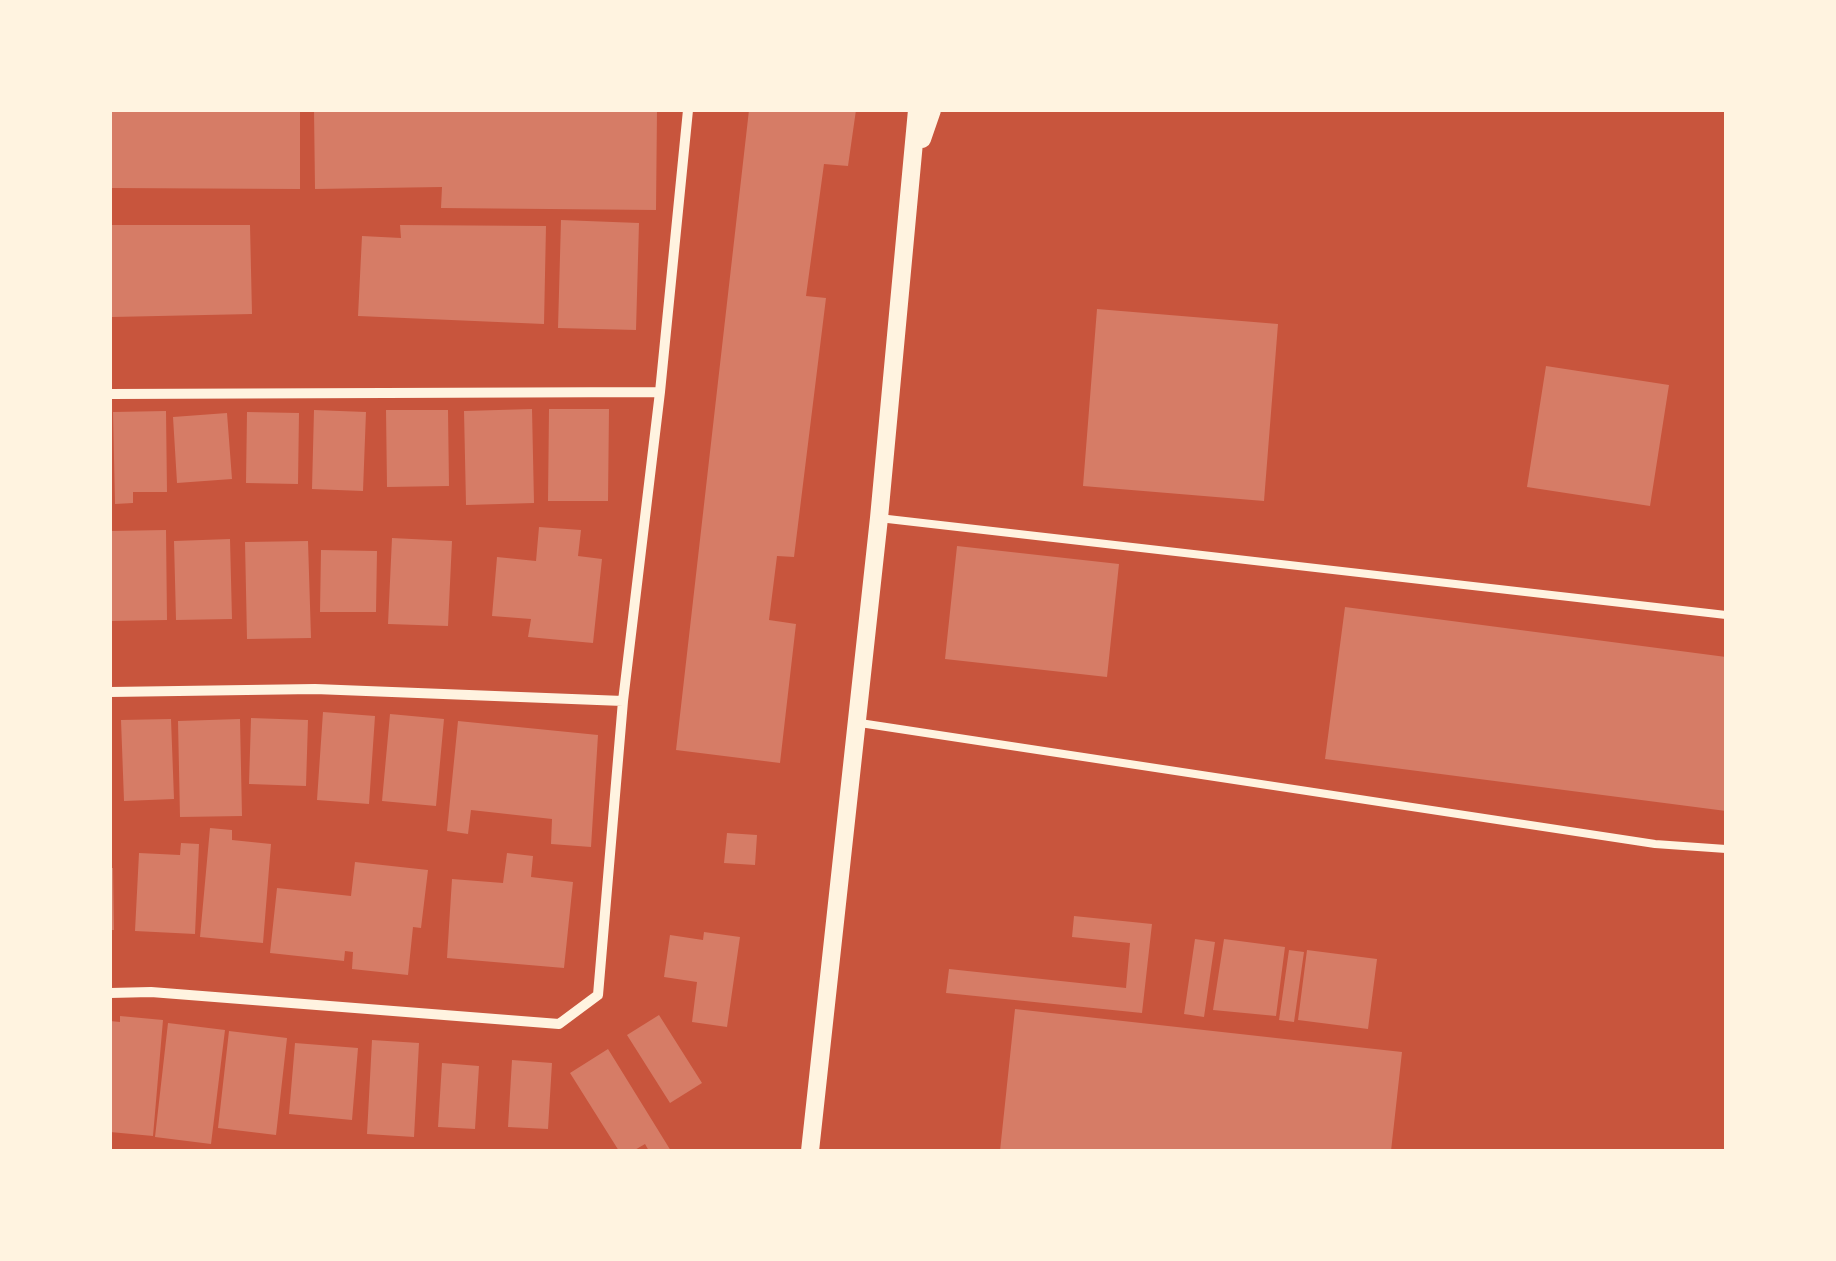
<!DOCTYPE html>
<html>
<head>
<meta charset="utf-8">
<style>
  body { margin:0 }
  #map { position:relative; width:1836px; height:1261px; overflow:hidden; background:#c8553d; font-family:Overpass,sans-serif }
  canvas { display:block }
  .frame { position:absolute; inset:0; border:112px solid #fff3e0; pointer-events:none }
</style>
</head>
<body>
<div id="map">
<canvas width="1836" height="1261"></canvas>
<div class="frame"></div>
</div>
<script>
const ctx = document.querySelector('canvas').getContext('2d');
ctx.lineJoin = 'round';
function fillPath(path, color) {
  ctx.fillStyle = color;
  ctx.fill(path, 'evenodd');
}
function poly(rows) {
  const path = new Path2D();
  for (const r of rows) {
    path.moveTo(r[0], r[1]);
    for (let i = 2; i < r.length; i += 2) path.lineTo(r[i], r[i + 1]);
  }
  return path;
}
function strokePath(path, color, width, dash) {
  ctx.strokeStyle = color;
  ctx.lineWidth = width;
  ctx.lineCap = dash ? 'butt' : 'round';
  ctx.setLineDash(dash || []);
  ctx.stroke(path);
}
fillPath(poly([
  [111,110,300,110,300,189,112,188],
  [314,110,657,110,656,210,441,208,442,187,315,189],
  [749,110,856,110,848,166,824,164,806,296,826,298,794,557,777,556,769,620,796,624,780,763,676,750],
  [561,220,639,223,636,330,558,328],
  [110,225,250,225,252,314,112,317],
  [400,225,546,226,544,324,358,316,362,236,401,238],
  [1097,309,1278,324,1264,501,1083,486],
  [1546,366,1669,385,1650,506,1527,487],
  [532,409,534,503,466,505,464,411],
  [549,409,609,409,608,501,548,501],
  [314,410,366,412,363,491,312,489],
  [386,410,448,410,449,486,387,487],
  [166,411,167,492,133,492,133,503,115,504,113,412],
  [247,412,299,413,298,484,246,483],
  [227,413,232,479,177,483,173,417],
  [539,527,581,530,578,556,602,559,593,643,528,637,531,619,492,616,497,557,536,561],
  [166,530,167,620,110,621,110,531],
  [392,538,452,541,448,626,388,624],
  [230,539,232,619,176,620,174,541],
  [308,541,311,638,247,639,245,542],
  [957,546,1119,564,1107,677,945,659],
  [321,550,377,551,376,612,320,612],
  [1345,607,1726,657,1726,811,1325,759],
  [323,712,375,716,369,804,317,800],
  [390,714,444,719,436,806,382,801],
  [251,718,308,720,306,786,249,784],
  [171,719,174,799,124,801,121,720],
  [240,719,242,816,180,817,178,721],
  [458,721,598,735,591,847,551,844,552,819,471,810,468,834,447,831],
  [210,828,232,830,232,840,271,844,263,943,200,937],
  [727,833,757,835,755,865,724,863],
  [181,843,199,844,195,934,135,931,139,853,180,855],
  [507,853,533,856,531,877,573,882,564,968,447,958,452,879,503,883],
  [355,862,428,870,421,928,413,927,408,975,352,969,353,952,345,951,344,961,270,953,277,888,351,896],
  [110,868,113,868,114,930,110,930],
  [1074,916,1152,924,1142,1013,946,993,949,969,1126,988,1130,943,1072,937],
  [704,932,740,937,727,1027,692,1022,697,982,664,977,670,935,703,940],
  [1195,939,1215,942,1204,1017,1184,1014],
  [1224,939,1285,947,1276,1016,1213,1010],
  [1289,950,1304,952,1294,1022,1279,1020],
  [1307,950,1377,959,1368,1029,1298,1020],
  [1015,1009,1402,1052,1391,1151,1000,1151],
  [659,1015,702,1083,670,1103,627,1035],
  [120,1016,163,1020,153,1136,110,1132,110,1021,120,1022],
  [168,1023,225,1030,211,1144,155,1137],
  [229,1031,287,1038,276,1135,218,1128],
  [372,1040,419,1043,414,1137,367,1134],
  [295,1043,358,1048,352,1120,289,1114],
  [608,1049,671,1151,649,1151,645,1144,633,1151,619,1151,570,1073],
  [512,1060,552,1063,548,1129,508,1127],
  [442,1063,479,1066,475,1129,438,1127]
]), '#d67c66');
strokePath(poly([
  [879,518,1726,615],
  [860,723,1655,844,1726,849]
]), '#fff3e0', 8);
strokePath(poly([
  [110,394,660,392],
  [110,692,315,689,623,701],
  [110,993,151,992,559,1024,598,995,623,701,660,392,688,110]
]), '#fff3e0', 10);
strokePath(poly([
  [922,139,932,110],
  [810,1151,879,518,917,110]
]), '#fff3e0', 18);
</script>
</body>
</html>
